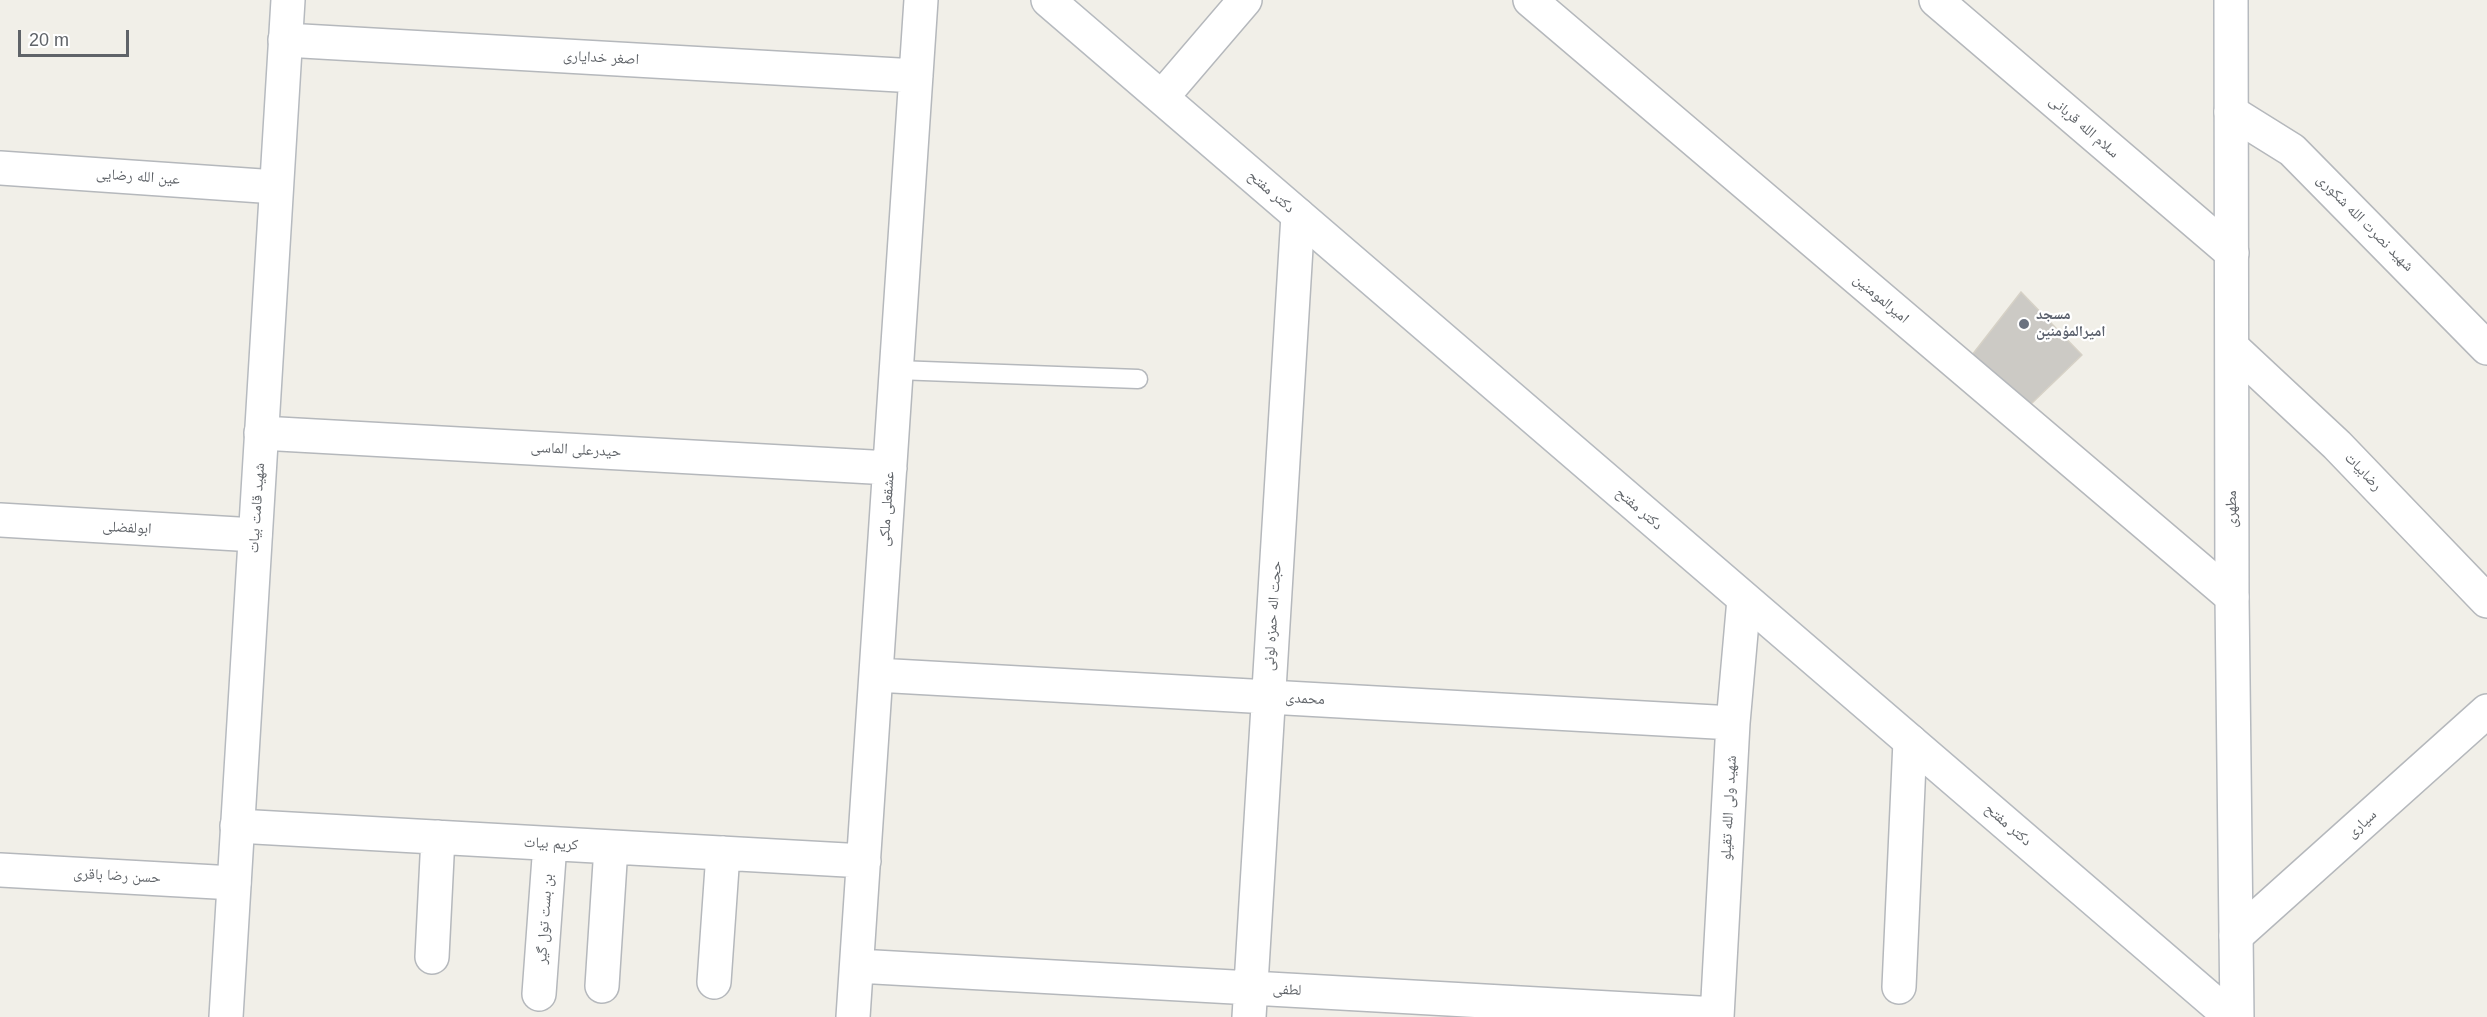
<!DOCTYPE html>
<html>
<head>
<meta charset="utf-8">
<style>
  body { margin:0 }
  #map { position:relative; width:2487px; height:1017px; overflow:hidden; background:#f1efe8; font-family:Arial,sans-serif }
  canvas { display:block }
  .scale { position:absolute; left:18px; top:30px; width:111px; height:27px; box-sizing:border-box; border:3px solid #5f6368; border-top:0; padding-left:8px; font-size:18px; line-height:21px; white-space:nowrap; color:#5f6368; -webkit-text-stroke:4px #fff; paint-order:stroke }
</style>
</head>
<body>
<div id="map">
<canvas width="2487" height="1017"></canvas>
<div class="scale">20 m</div>
</div>
<script>
const ctx = document.querySelector('canvas').getContext('2d');
ctx.lineJoin = 'round';
function fillPath(path, color) {
  ctx.fillStyle = color;
  ctx.fill(path, 'evenodd');
}
function poly(rows) {
  const path = new Path2D();
  for (const r of rows) {
    path.moveTo(r[0], r[1]);
    for (let i = 2; i < r.length; i += 2) path.lineTo(r[i], r[i + 1]);
  }
  return path;
}
function strokePath(path, color, width, dash) {
  ctx.strokeStyle = color;
  ctx.lineWidth = width;
  ctx.lineCap = dash ? 'butt' : 'round';
  ctx.setLineDash(dash || []);
  ctx.stroke(path);
}
function write(font, color, halo, rows, align = 'center') {
  ctx.font = font + ' Arial,"Noto Naskh Arabic",sans-serif';
  ctx.lineWidth = 4.5;
  ctx.setLineDash([]);
  ctx.textBaseline = 'middle';
  ctx.strokeStyle = halo;
  ctx.fillStyle = color;
  for (const [text, x, y, turn = 0] of rows) {
    ctx.save();
    ctx.translate(x, y);
    ctx.rotate((+turn || 0) * Math.PI / 180);
    ctx.textAlign = isNaN(turn) ? turn : align;
    if (halo) ctx.strokeText(text, 0, 0);
    ctx.fillText(text, 0, 0);
    ctx.restore();
  }
}
fillPath(poly([
  [2021,294,2068,367,2018,414,1961,368]
]), '#0003');
const building = poly([
  [2021,292,2082,355,2031,404,1972,355,2021,292]
]);
fillPath(building, '#cccac5');
strokePath(building, '#d6d1c6', 1.5);
const lane = poly([
  [897,370,1138,379]
]);
const street = poly([
  [1530,0,2232,597],
  [1936,0,2232,253],
  [285,40,916,76],
  [1162,97,1245,0],
  [2231,112,2292,150,2487,348],
  [0,168,276,187],
  [2233,348,2337,445,2487,601],
  [261,433,890,468],
  [0,520,255,535],
  [876,675,1733,723],
  [237,826,864,861],
  [0,870,234,883],
  [2236,936,2487,711],
  [432,957,438,837],
  [857,966,1717,1014],
  [714,982,723,853],
  [602,986,611,847],
  [1899,987,1910,741],
  [539,994,550,844],
  [853,1017,921,0],
  [1249,1017,1298,215],
  [1717,1017,1733,723,1744,599]
]);
const secondary = poly([
  [1048,0,2231,1017],
  [2231,0,2232,597,2237,1017],
  [226,1017,288,0]
]);
strokePath(lane, '#b5b8bc', 21);
strokePath(street, '#b5b8bc', 36);
strokePath(secondary, '#b6babf', 36);
strokePath(lane, '#fff', 18);
strokePath(street, '#fff', 33);
strokePath(secondary, '#fff', 33);
for (const [x, y, r, color] of [
  [2024,324,6,"#6b7280"]
]) {
  const dot = new Path2D();
  dot.arc(x, y, r, 0, 2 * Math.PI);
  ctx.fillStyle = color;
  ctx.fill(dot);
  strokePath(dot, '#fff', 2);
}
write('15px', '#5f6368', '#fff', [
  ["اصغر خدایاری",601,58,3],
  ["سلام الله قربانی",2084,127,41],
  ["عین الله رضایی",138,177,4],
  ["دکتر مفتح",1271,192,41],
  ["شهید نصرت الله شکوری",2365,223,45],
  ["امیرالمومنین",1881,299,40],
  ["حیدرعلی الماسی",576,450,3],
  ["رضابیات",2363,472,46],
  ["شهید قامت بیات",257,508,-86],
  ["عشقعلی ملکی",887,509,-86],
  ["دکتر مفتح",1639,509,41],
  ["مطهری",2232,509,-90],
  ["ابولفضلی",127,528,3],
  ["حجت اله حمزه لوئی",1273,616,-86],
  ["محمدی",1305,699,3],
  ["شهید ولی الله تقیلو",1729,808,-87],
  ["سیاری",2362,824,-42],
  ["دکتر مفتح",2008,825,41],
  ["کریم بیات",551,844,3],
  ["حسن رضا باقری",117,876,3],
  ["بن بست تول گیر",545,919,-86],
  ["لطفی",1287,990,3]
]);
write('bold 15px', '#5b616d', '#fff', [
  ["مسجد",2036,315],
  ["امیرالمؤمنین",2036,332]
], 'left');
</script>
</body>
</html>
